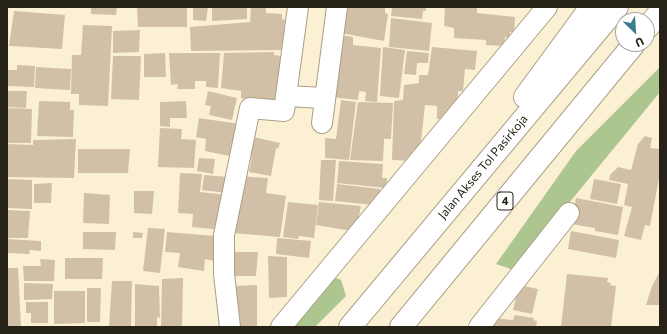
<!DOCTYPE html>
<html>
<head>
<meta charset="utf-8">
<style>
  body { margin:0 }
  #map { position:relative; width:667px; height:334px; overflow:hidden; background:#fcf0d4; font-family:Commissioner,sans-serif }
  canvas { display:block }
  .frame { position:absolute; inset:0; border:8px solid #272218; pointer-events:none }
  .north { position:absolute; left:615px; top:12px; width:40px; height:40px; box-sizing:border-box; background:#fff; border:1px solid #a9a7a3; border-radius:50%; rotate:155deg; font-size:11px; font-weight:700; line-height:16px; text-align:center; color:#272218 }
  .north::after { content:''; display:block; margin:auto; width:14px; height:18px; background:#3b7c8f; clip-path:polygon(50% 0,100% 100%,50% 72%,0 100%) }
</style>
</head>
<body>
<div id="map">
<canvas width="667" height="334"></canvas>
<div class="frame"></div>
<div class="north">U</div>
</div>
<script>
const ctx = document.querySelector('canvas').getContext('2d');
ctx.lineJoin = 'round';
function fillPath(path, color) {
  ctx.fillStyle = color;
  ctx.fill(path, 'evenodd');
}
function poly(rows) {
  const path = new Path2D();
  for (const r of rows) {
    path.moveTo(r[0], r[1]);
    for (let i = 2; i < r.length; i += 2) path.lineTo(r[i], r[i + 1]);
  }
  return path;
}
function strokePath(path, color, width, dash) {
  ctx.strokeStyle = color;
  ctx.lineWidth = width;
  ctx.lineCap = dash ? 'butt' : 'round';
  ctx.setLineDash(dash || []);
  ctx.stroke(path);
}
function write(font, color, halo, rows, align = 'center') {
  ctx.font = font + ' Commissioner,sans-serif';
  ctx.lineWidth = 3;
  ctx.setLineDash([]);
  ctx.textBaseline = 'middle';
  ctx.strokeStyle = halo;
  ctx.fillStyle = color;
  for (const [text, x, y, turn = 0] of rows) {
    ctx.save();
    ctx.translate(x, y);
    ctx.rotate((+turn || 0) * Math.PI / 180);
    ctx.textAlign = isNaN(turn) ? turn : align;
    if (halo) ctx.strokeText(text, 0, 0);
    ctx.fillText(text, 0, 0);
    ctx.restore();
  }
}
fillPath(poly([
  [660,67,660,92,514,270,496,264,576,151],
  [332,276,341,280,346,296,315,327,289,327]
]), '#adc58e');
fillPath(poly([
  [91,7,117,7,116,15,91,14],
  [137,7,187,7,187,27,138,27],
  [193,7,208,7,206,21,193,20],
  [212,7,247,7,247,19,212,21],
  [251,7,266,8,266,13,282,14,282,19,285,20,284,33,286,33,283,50,191,51,190,27,250,22],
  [345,7,385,7,385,13,388,14,384,41,341,33],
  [392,7,426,7,426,11,423,11,422,19,391,16],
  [445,7,477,7,477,13,515,17,514,32,510,32,510,38,505,37,504,46,486,45,486,40,454,38,454,28,444,26],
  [14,11,65,15,62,49,9,46],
  [391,18,432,23,429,51,389,47],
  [83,25,112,26,108,106,79,105,79,94,71,94,72,55,81,55],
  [140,30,139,52,113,53,113,31],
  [340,35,353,37,353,45,381,48,377,102,365,101,366,92,359,91,358,100,331,97],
  [383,47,405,50,399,98,380,96],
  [432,47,477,51,475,70,465,69,463,91,458,91,457,111,449,119,437,119,437,106,425,105,420,150,413,150,412,161,392,160,394,101,403,100,404,85,419,83,419,75,428,75],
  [407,51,429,53,428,63,417,63,416,75,404,74],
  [274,52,274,55,282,56,279,106,241,98,241,91,221,88,224,53],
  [165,53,166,77,144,77,144,54],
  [169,53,220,53,218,88,206,87,206,81,195,81,195,89,177,89,178,84,171,85],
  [113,56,141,56,139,100,111,99],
  [17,65,35,66,34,87,7,86,7,70,17,70],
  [36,67,71,69,70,90,35,88],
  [7,91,27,91,26,108,7,107],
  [208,91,237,98,232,120,209,115,211,106,205,105],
  [341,100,356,102,349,160,325,158,325,138,336,139],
  [39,101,70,102,70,110,74,110,73,137,37,136],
  [186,101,187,118,170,118,170,127,160,126,160,102],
  [358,102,393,103,391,139,384,139,383,161,350,160],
  [7,108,32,109,31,143,7,143],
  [199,118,240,124,237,145,231,144,230,156,205,151,206,139,196,137],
  [160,128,182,129,181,139,196,140,194,168,158,167],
  [249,136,280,143,278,149,276,148,271,176,249,172,252,156,244,155],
  [645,136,652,138,650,148,660,149,660,173,650,226,645,225,641,240,624,236,632,207,624,205,628,184,609,180,610,175,618,167,631,170,638,144],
  [76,139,74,178,7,177,7,144,33,145,33,140],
  [78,149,130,149,128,173,78,173],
  [199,158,215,159,213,174,197,171],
  [321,160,336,160,333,201,319,200],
  [339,161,383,164,382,178,387,178,386,188,337,183],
  [180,173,202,174,200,192,227,195,222,230,192,227,193,214,178,213],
  [204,175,228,177,226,193,202,190],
  [239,176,268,178,266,193,286,196,280,237,232,233],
  [7,179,32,180,32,209,7,208],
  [594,179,621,184,617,204,590,199],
  [52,183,51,203,34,203,34,184],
  [337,184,380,189,378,200,374,199,373,205,335,201],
  [134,191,154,191,152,214,134,213],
  [84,193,110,195,109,224,83,223],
  [576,198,623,207,618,235,595,231,595,228,571,224],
  [288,202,318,205,314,238,299,236,298,239,283,237],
  [319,202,361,206,357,226,352,231,316,225],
  [7,210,30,211,28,238,7,238],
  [148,228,165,229,160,273,143,271],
  [571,231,619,240,616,258,568,249],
  [83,232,116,232,115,250,83,249],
  [133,232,143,233,142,238,133,238],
  [167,232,215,236,214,261,205,259,204,271,178,267,180,253,165,252],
  [277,238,311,241,309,258,276,254],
  [7,239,41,241,41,251,29,250,30,254,7,253],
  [234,252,258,252,256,276,229,276],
  [268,256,287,257,287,297,269,298],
  [65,258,103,258,102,279,65,279],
  [40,259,55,260,54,281,24,281,23,266,41,266],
  [7,268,18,268,21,326,7,327],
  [660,271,660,305,646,305,652,286],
  [567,274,608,278,607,282,611,283,610,285,616,286,611,327,561,327],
  [183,278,182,327,161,327,162,279],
  [112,281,132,281,131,327,109,327],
  [24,283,53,284,52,299,24,300],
  [135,284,159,286,160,318,157,317,157,327,135,327],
  [257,285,257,327,235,327,233,286],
  [519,285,538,289,532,314,513,310],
  [87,288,101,288,100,322,87,322],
  [54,291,85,291,85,323,54,324],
  [26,302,48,302,48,323,31,323,31,313,26,313],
  [515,315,534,318,533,320,537,321,536,327,492,327,493,318,513,320]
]), '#d1c0a7');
const street = poly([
  [298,7,286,96,324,98],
  [322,123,337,7],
  [230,327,224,274,224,235,250,108,284,111,286,96],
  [281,327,547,7],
  [479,327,569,213]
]);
const highway = poly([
  [647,28,660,12],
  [525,97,591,7],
  [350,327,617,7],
  [401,327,634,44]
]);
strokePath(street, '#aba086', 22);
strokePath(highway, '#aba086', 24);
strokePath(street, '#fff', 20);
strokePath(highway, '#fff', 22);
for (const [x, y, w] of [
  [505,201,16]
]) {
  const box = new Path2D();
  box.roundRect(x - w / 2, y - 9, w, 18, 3);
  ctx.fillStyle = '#fff';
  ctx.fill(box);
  strokePath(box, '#272218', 1);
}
write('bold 11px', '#272218', null, [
  ["4",505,201]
]);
write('12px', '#272218', '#fff', [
  ["Jalan Akses Tol Pasirkoja",483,167,-50]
]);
</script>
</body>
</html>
